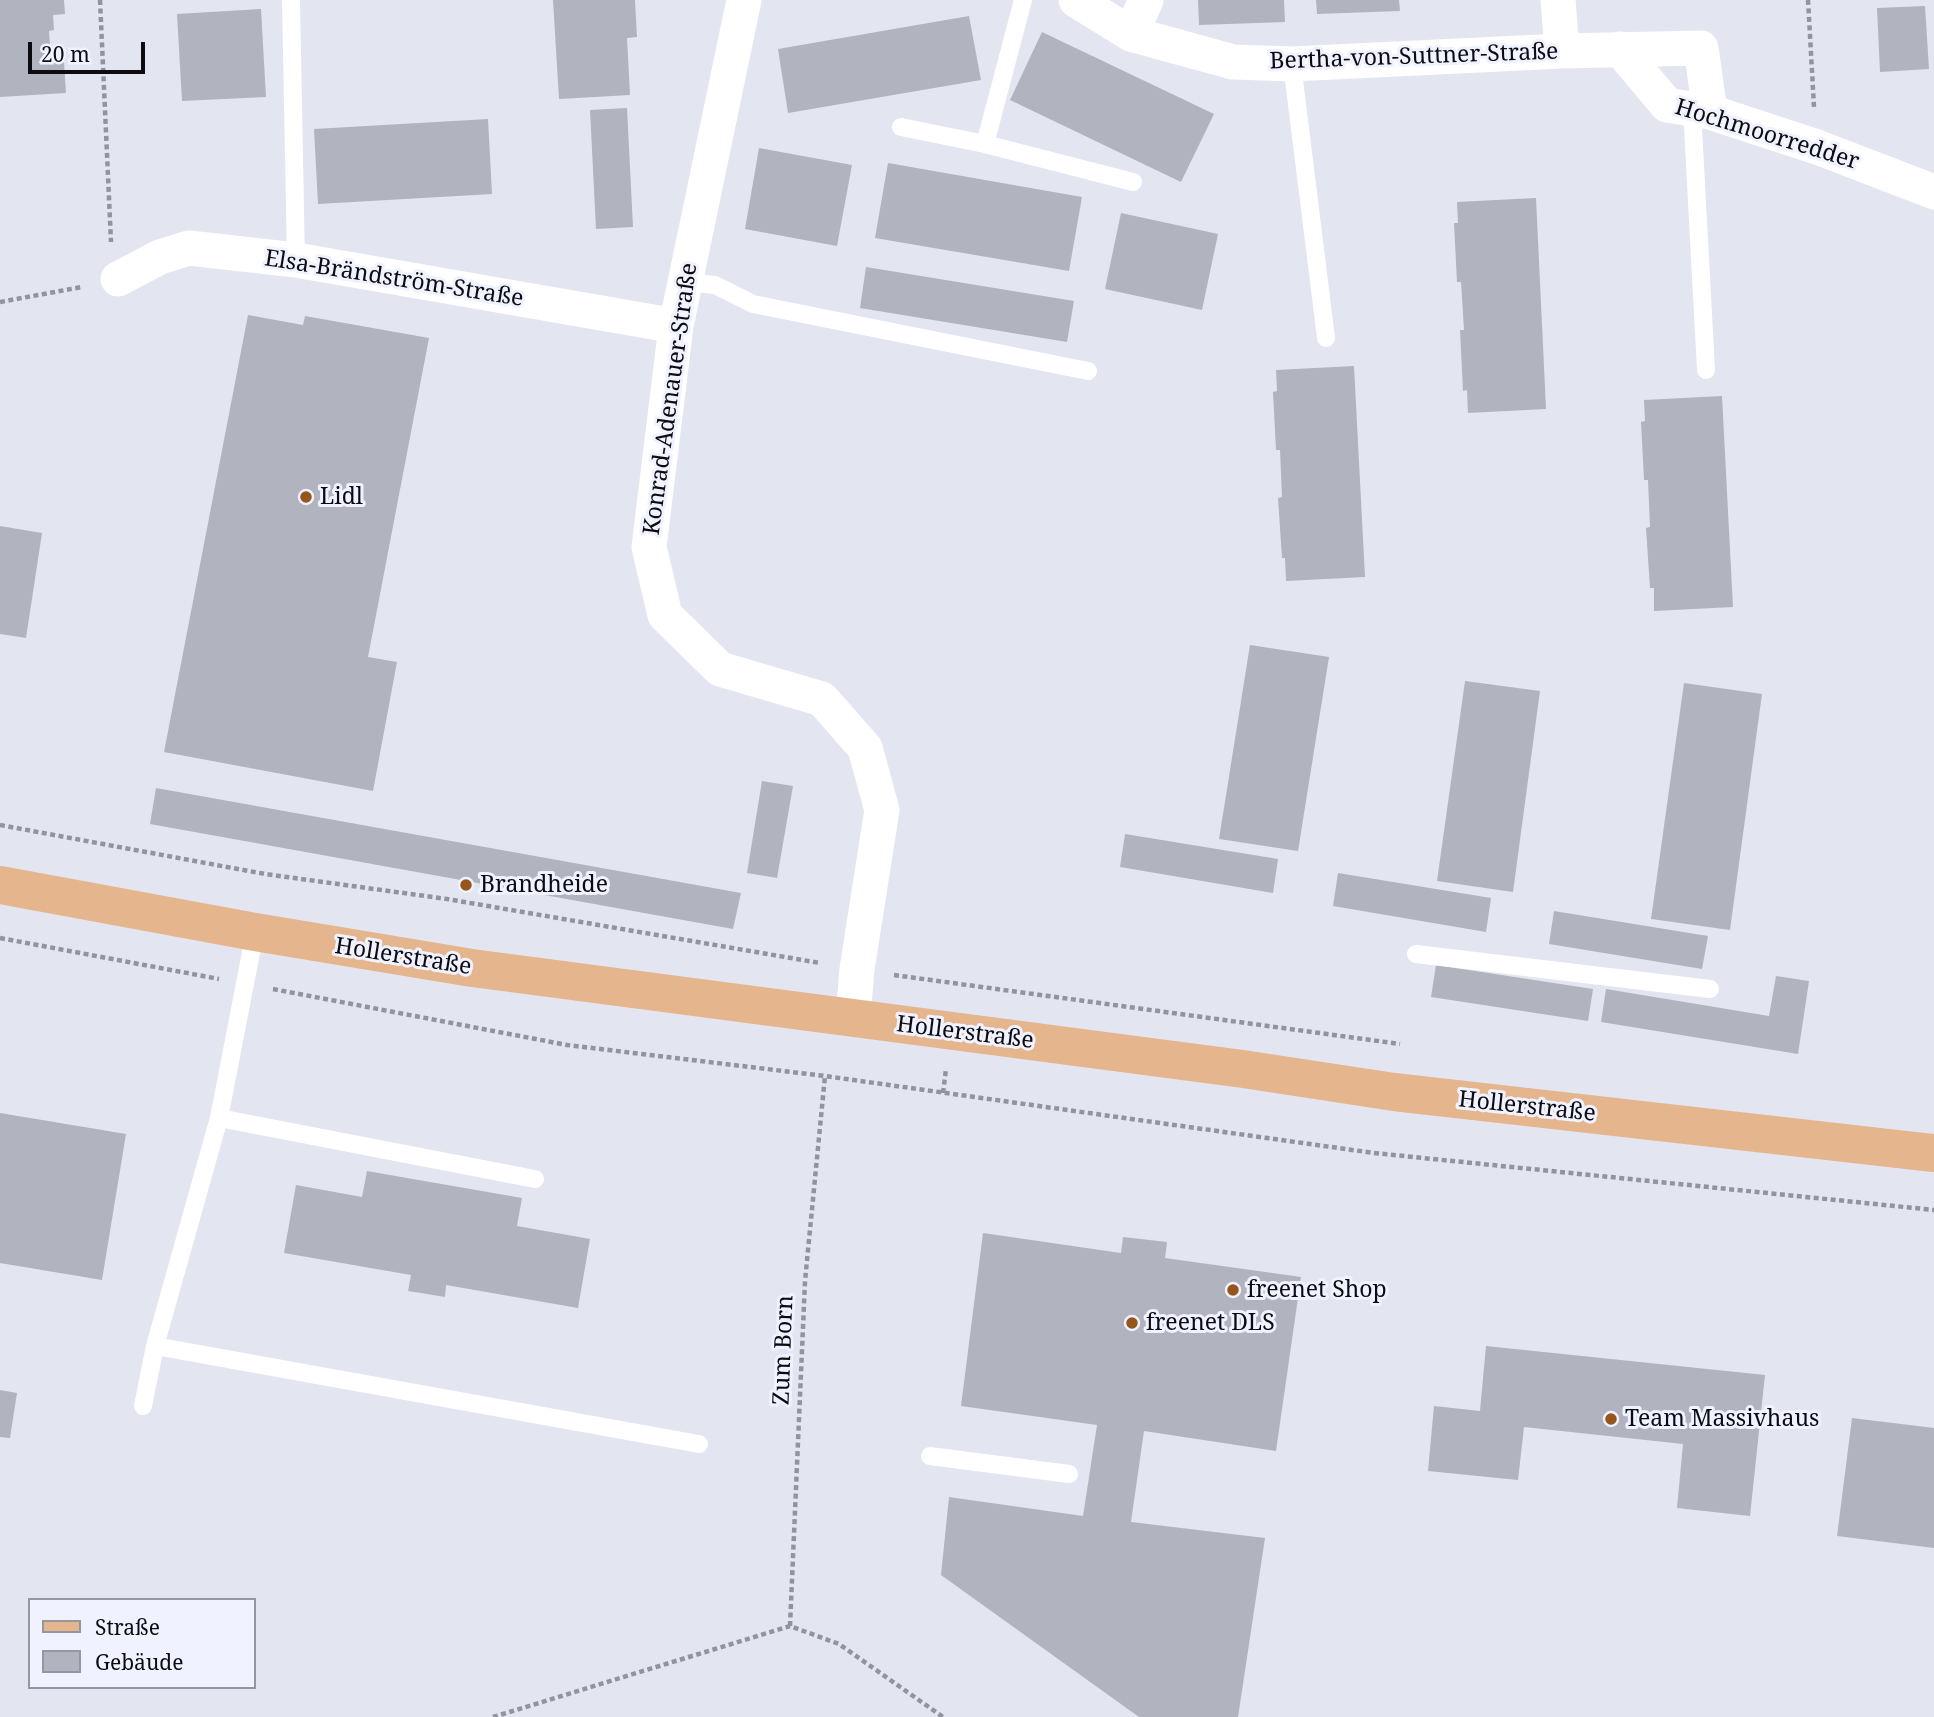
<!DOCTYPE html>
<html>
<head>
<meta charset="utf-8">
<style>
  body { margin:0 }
  #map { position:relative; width:1934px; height:1717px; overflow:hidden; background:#e3e5f1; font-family:"Noto Serif",serif }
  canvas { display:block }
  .legend { position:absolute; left:28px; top:1598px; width:228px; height:91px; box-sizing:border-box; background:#f0f2ff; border:2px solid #95969f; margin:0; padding:9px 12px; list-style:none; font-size:21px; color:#0c0c10 }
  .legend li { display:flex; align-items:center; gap:14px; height:35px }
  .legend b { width:35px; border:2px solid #95969f }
  .scale { position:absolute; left:28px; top:42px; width:117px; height:32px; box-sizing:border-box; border:4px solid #0c0c10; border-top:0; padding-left:9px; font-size:21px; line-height:24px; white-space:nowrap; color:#0c0c10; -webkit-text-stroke:5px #f0f2ff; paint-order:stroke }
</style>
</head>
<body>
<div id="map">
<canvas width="1934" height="1717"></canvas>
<ul class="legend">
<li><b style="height:9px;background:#e5b68e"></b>Straße</li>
<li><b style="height:19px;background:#b1b4bf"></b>Gebäude</li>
</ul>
<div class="scale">20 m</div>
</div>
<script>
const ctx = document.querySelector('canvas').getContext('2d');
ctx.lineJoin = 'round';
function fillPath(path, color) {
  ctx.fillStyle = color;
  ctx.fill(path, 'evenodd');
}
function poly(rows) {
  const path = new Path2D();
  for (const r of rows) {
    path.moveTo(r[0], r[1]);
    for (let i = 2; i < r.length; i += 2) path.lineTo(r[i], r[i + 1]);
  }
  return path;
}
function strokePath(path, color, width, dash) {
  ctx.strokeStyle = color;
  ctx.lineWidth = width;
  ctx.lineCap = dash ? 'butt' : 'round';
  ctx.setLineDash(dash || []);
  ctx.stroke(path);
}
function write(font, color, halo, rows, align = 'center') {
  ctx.font = font + ' "Noto Serif",serif';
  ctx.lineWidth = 6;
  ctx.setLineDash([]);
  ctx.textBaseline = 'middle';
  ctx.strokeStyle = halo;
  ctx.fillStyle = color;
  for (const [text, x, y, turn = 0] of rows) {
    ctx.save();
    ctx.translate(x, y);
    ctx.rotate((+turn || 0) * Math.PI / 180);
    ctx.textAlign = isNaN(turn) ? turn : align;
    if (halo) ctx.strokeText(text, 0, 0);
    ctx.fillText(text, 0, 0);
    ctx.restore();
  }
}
fillPath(poly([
  [0,0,64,0,65,14,53,15,54,30,49,31,51,63,64,62,66,93,0,97],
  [553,0,635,0,637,37,627,38,630,95,559,99],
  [1198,0,1284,0,1285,22,1199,25],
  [1316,0,1399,0,1400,11,1317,14],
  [1925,6,1929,69,1880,72,1877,8],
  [261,9,266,97,182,101,177,14],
  [969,16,981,80,788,113,778,49],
  [1042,32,1214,114,1181,182,1010,100],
  [627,108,633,227,596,229,590,110],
  [488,119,492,194,318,204,314,129],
  [759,148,852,165,837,246,745,229],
  [888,163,1082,197,1069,271,875,238],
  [1536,198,1546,409,1468,413,1467,390,1463,391,1460,330,1464,330,1461,282,1457,282,1454,223,1458,223,1457,202],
  [1121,213,1218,234,1202,310,1105,289],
  [866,267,1074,301,1067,342,860,308],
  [248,315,303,325,305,316,429,338,368,657,397,662,373,791,164,752],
  [1354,366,1365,577,1286,581,1285,558,1282,558,1278,498,1282,497,1280,450,1276,450,1273,392,1277,391,1276,370],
  [1722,396,1733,607,1654,611,1654,588,1650,588,1646,528,1650,527,1648,480,1644,480,1641,422,1645,421,1644,400],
  [0,526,42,533,26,638,0,634],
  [1250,645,1329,657,1298,851,1219,839],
  [1465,681,1540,691,1513,892,1437,881],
  [1684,683,1762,694,1730,930,1651,919],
  [762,781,793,786,777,878,747,873],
  [156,788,741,893,733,929,150,824],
  [1125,834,1278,859,1273,893,1120,867],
  [1338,873,1491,898,1486,932,1333,906],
  [1554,911,1708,936,1702,969,1549,944],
  [1436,965,1593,989,1588,1021,1431,997],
  [1776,976,1809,981,1798,1054,1601,1022,1606,989,1769,1016],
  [0,1113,126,1134,102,1280,0,1263],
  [367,1171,522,1198,517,1226,590,1239,578,1308,446,1285,445,1297,421,1293,408,1291,411,1275,284,1253,296,1185,362,1197],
  [983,1233,1121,1253,1123,1237,1167,1242,1165,1258,1301,1277,1276,1451,1144,1431,1131,1522,1265,1538,1238,1717,1139,1717,941,1575,949,1497,1083,1516,1097,1425,961,1406],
  [1486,1346,1765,1375,1750,1516,1677,1508,1683,1444,1524,1427,1518,1480,1428,1471,1434,1406,1480,1411],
  [0,1390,17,1393,10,1438,0,1437],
  [1852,1418,1934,1428,1934,1548,1837,1536]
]), '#b1b4bf');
strokePath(poly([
  [100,0,111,242],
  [1808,0,1814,107],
  [0,302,82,287],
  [0,825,265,874,447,899,820,963],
  [0,938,219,979],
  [894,975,1400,1044],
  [273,989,567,1045,825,1076,1374,1153,1934,1210],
  [943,1093,946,1069],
  [790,1626,805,1281,825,1076],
  [493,1717,790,1626,839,1644,943,1717]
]), '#92949d', 4.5, [5, 3.5]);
strokePath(poly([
  [291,0,296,260],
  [1023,0,985,144,1133,182],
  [1292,64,1326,338],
  [1692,109,1706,370],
  [901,127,985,144],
  [685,282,715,285,753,304,1088,371],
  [1416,954,1710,989],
  [219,1118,535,1179],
  [155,1346,699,1444],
  [143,1406,155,1346,219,1118,255,932],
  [930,1456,1069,1474]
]), '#fff', 18);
strokePath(poly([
  [744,0,676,326,649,547,665,615,720,669,822,699,865,748,882,810,857,969,853,1018],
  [1076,0,1131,34,1233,62,1292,64,1562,51,1701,48,1710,112],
  [1558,0,1562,51],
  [1131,34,1146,0],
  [1620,49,1667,105,1710,112,1817,147,1934,192],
  [118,279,160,257,189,248,296,260,676,326]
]), '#fff', 35);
strokePath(poly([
  [0,885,255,932,472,968,1243,1069,1394,1092,1934,1153]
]), '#e5b68e', 38);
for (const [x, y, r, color] of [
  [306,497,7,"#94561a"],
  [466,885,7,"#94561a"],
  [1233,1290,7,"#94561a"],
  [1132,1323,7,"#94561a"],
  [1611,1419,7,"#94561a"]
]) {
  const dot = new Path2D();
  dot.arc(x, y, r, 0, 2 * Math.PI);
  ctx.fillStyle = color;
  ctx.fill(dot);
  strokePath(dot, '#f0f2ff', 2.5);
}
write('23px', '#0c0c10', '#f0f2ff', [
  ["Bertha-von-Suttner-Straße",1414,57,-2],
  ["Hochmoorredder",1767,135,17],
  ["Elsa-Brändström-Straße",394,279,9],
  ["Konrad-Adenauer-Straße",671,399,-82],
  ["Hollerstraße",403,957,9],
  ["Hollerstraße",965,1033,7],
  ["Hollerstraße",1527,1107,6],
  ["Zum Born",784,1350,-88]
]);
write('23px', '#0c0c10', '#f0f2ff', [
  ["Lidl",320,497],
  ["Brandheide",480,885],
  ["freenet Shop",1247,1290],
  ["freenet DLS",1146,1323],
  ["Team Massivhaus",1625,1419]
], 'left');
</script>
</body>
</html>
